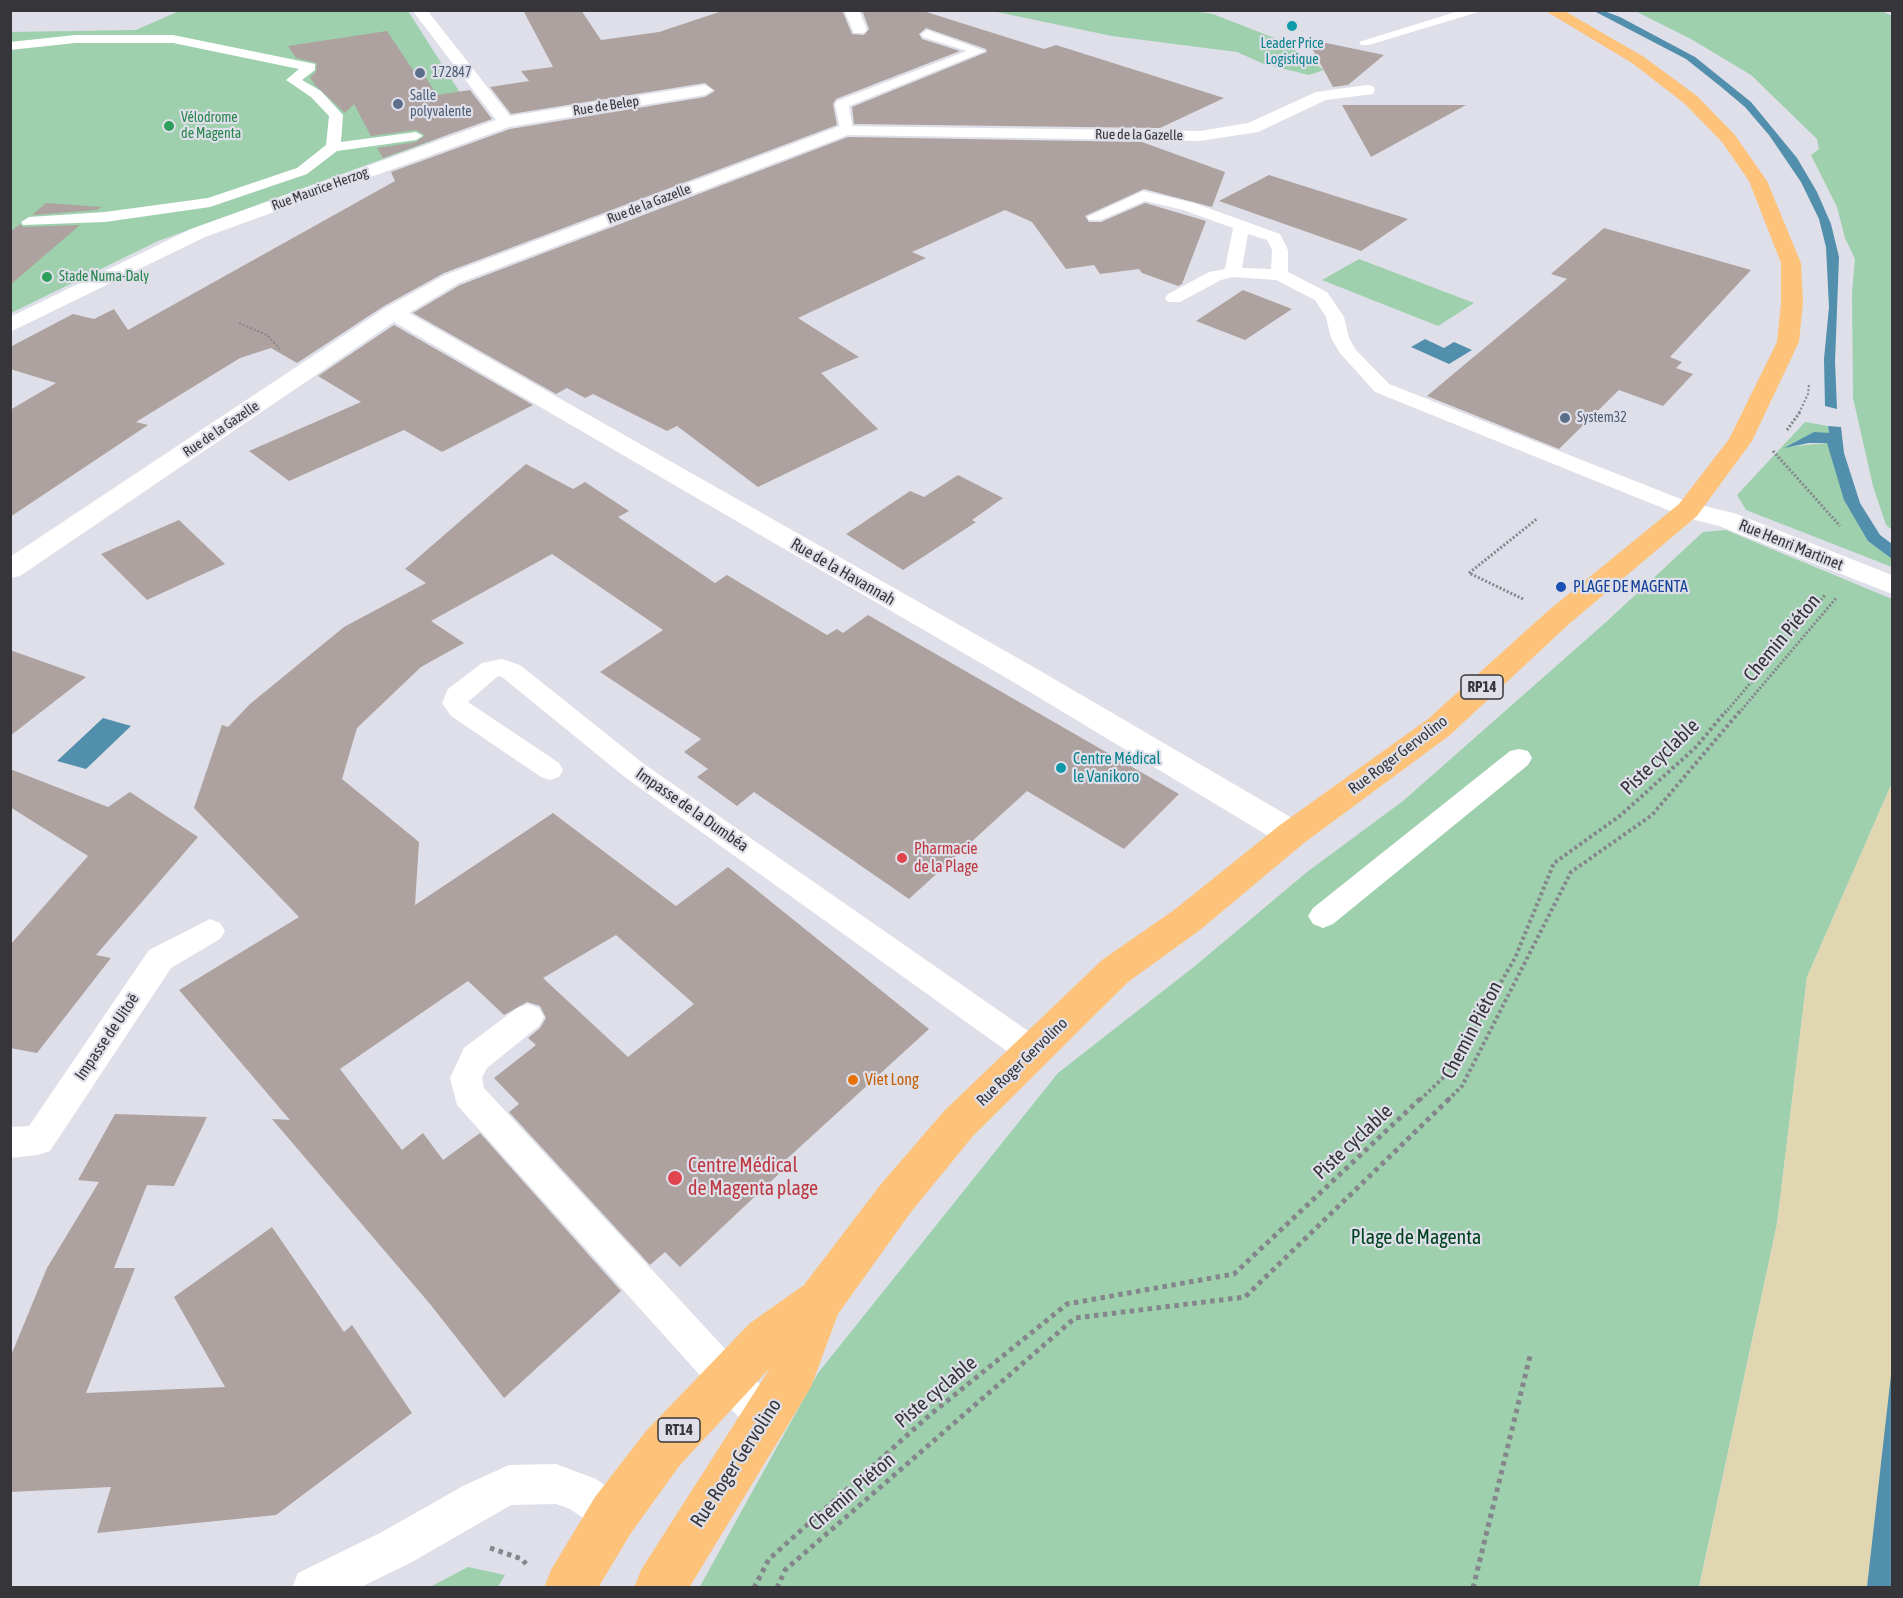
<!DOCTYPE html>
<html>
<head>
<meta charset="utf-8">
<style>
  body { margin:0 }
  #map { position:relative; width:1903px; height:1598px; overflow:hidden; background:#dedfe9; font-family:"Asap Condensed",sans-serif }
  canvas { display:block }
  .frame { position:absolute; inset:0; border:12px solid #36363a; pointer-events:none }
</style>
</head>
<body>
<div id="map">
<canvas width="1903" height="1598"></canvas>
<div class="frame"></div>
</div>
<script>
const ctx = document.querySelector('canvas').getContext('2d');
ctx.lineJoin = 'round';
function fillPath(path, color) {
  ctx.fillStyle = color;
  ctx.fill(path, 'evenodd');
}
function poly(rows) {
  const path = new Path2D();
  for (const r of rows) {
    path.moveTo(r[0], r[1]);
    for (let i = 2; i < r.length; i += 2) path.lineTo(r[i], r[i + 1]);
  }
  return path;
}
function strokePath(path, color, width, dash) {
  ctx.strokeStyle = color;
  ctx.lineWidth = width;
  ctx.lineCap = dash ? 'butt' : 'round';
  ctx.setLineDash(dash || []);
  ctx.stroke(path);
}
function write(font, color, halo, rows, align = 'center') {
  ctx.font = font + ' "Asap Condensed",sans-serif';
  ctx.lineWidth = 4.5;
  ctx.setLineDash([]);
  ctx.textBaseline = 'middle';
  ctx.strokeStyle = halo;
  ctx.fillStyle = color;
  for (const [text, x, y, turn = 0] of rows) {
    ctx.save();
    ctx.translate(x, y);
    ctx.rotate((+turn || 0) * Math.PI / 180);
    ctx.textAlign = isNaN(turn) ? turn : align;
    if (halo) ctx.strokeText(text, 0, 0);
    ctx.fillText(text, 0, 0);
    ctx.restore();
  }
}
fillPath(poly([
  [1188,10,1213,14,1282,41,1324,70,1309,75,1264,64,1237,52,1112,36,992,11],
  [1880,10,1892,16,1892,530,1886,525,1873,486,1853,398,1852,293,1855,259,1845,238,1837,207,1811,155,1819,149,1817,139,1751,75,1691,39,1635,11],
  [179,11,408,11,473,113,455,131,432,141,158,241,11,313,11,32,136,30],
  [1359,259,1474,303,1438,326,1322,280],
  [1805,422,1828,426,1829,434,1786,447,1827,443,1868,541,1892,559,1892,567,1746,510,1737,495],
  [1726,530,1892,599,1892,783,1807,977,1777,1224,1699,1587,699,1588,818,1373,1058,1073,1195,966,1307,872,1403,801,1605,623,1703,532],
  [468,1567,505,1575,498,1587,430,1587]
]), '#9ed0ad');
fillPath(poly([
  [1892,783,1892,1587,1699,1588,1777,1224,1807,977]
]), '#e0d7b2');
fillPath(poly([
  [1594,11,1604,11,1620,17,1695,57,1751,102,1797,158,1817,192,1831,224,1839,257,1835,362,1837,409,1825,406,1824,359,1829,307,1826,247,1819,219,1801,182,1769,135,1745,107,1720,86,1686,59],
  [1425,339,1444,348,1454,342,1472,350,1449,364,1411,347],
  [1828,426,1841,427,1844,453,1860,503,1880,535,1892,544,1892,559,1868,541,1844,500,1827,443,1809,443,1784,448,1814,432,1829,433],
  [103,718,131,726,86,769,57,761],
  [1892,1366,1892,1587,1867,1587]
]), '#518fac');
fillPath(poly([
  [523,10,581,10,601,40,659,32,725,10,842,10,852,34,864,35,869,29,862,10,920,10,1044,49,1056,45,1224,98,1160,128,854,124,852,107,987,52,986,49,926,28,919,34,922,39,960,51,836,99,833,104,837,125,444,273,384,306,297,363,271,348,240,358,136,422,148,425,10,517,10,410,56,383,10,369,10,347,73,314,94,319,114,309,128,330,395,181,391,172,510,129,705,97,715,91,705,83,511,114,490,87,529,81,521,71,553,67],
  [387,31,415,73,422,72,437,95,470,90,492,119,383,158,377,148,416,142,425,135,416,130,371,136,354,104,345,113,315,85,310,77,316,72,317,63,296,58,288,46],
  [1307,39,1384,55,1348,85,1333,87],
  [1342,105,1466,105,1371,157],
  [848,137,1142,142,1225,172,1212,207,1144,189,1085,216,1089,222,1101,222,1145,203,1206,221,1182,284,1178,286,1142,273,1139,269,1100,274,1094,265,1066,269,1032,222,1005,210,912,252,926,258,798,318,859,357,821,373,878,429,758,487,677,426,667,431,593,394,585,398,567,388,556,394,413,313,460,285],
  [1269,175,1408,219,1361,251,1219,201],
  [46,203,102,207,97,210,32,215],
  [20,224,23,227,80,225,10,285,10,232],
  [1604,228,1751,270,1670,357,1682,362,1676,368,1693,374,1663,406,1619,390,1559,449,1427,396,1567,279,1551,274],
  [1243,290,1292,309,1245,340,1196,321],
  [394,325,533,405,442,452,404,430,289,481,249,451,361,402,318,376],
  [526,464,573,489,585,482,629,511,618,517,715,583,727,575,827,635,837,629,843,633,868,615,1179,794,1124,849,1027,791,909,899,754,792,737,806,697,777,708,769,684,752,701,739,600,672,663,630,552,554,431,621,464,643,421,667,357,728,342,779,419,842,415,905,553,813,676,906,728,867,929,1029,778,1167,782,1171,680,1267,665,1252,650,1265,509,1112,519,1104,494,1078,536,1045,528,1038,540,1028,546,1018,540,1006,527,1002,504,1015,468,981,340,1069,402,1150,423,1133,443,1160,480,1133,621,1291,504,1398,430,1304,272,1119,290,1120,179,990,299,917,194,808,222,725,228,727,250,704,344,627,426,583,405,569],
  [616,935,694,1004,628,1057,543,978],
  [958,475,1003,498,972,520,976,522,903,570,846,534,910,491,924,497],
  [179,520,225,564,147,600,101,554],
  [10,650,86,677,10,736],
  [10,769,108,807,130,792,198,837,96,955,111,958,37,1053,10,1048,10,945,88,856,10,807],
  [115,1114,207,1117,174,1186,147,1185,114,1268,135,1268,86,1393,225,1387,174,1297,272,1227,344,1332,352,1325,412,1413,276,1515,97,1533,111,1487,10,1492,10,1358,47,1268,99,1182,78,1180]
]), '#ada29f');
strokePath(poly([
  [239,323,267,335,280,349],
  [1799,413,1808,394,1809,384]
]), '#85858c', 2, [2, 2]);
strokePath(poly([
  [1787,430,1800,412],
  [1773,451,1840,526],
  [1523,599,1469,573,1538,518],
  [1725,713,1826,594],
  [1739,713,1837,597]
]), '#85858c', 3, [2, 2]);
strokePath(poly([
  [1420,1100,1449,1072,1515,958,1554,863,1621,815,1696,747,1726,711],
  [1448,1100,1462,1086,1571,872,1652,815,1740,711]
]), '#85858c', 4, [3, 3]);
strokePath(poly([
  [490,1548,522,1559,526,1564],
  [754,1588,769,1559,931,1414,1067,1304,1234,1274,1421,1098],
  [777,1588,785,1570,1075,1318,1245,1297,1450,1098],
  [1473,1588,1531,1352]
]), '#85858c', 5, [4.5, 4.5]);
fillPath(poly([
  [1462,10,1478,12,1369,45,1361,45,1359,42,1462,10],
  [927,30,985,51,849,106,853,130,846,134,841,133,835,104,837,101,967,51,923,37,921,34,927,30],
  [75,35,173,35,315,64,315,70,302,80,321,91,343,115,341,142,416,132,423,136,416,140,337,151,307,174,210,207,105,222,23,225,21,222,29,217,105,212,208,198,297,168,326,145,329,116,311,97,286,80,299,69,173,43,75,43,10,50,10,42,75,35],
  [1143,191,1194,203,1280,234,1288,250,1288,272,1327,292,1344,317,1349,338,1356,350,1389,384,1696,505,1699,510,1696,515,1680,515,1375,392,1340,353,1331,338,1326,317,1315,300,1276,280,1233,277,1221,280,1180,302,1168,302,1165,298,1168,294,1209,272,1225,269,1233,228,1183,210,1145,201,1101,220,1089,220,1087,217,1143,191],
  [1248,234,1267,240,1272,250,1271,269,1242,268,1248,234],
  [502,659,520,665,644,764,1044,1042,1049,1052,1044,1062,1033,1066,1022,1062,626,778,502,677,498,676,468,702,559,763,563,770,559,777,550,780,541,777,451,716,442,703,448,689,482,663,502,659],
  [1519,749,1528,751,1532,758,1528,765,1333,924,1323,928,1313,924,1308,916,1313,908,1510,751,1519,749],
  [210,919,220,923,225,931,220,939,171,968,50,1151,38,1155,10,1158,10,1127,29,1126,149,950,210,919],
  [528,1004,539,1008,544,1017,539,1026,487,1068,482,1078,484,1088,740,1365,780,1403,785,1417,780,1431,766,1436,752,1431,714,1391,457,1105,450,1078,464,1048,517,1008,528,1004],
  [556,1464,596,1479,627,1501,633,1515,627,1529,613,1535,599,1529,570,1509,556,1504,511,1505,412,1562,359,1588,292,1588,298,1573,382,1532,463,1486,509,1465,556,1464]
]), '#fff');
fillPath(poly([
  [412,10,427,10,510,116,705,85,713,90,705,95,509,127,205,237,10,332,10,317,191,229,496,120,412,10],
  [844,10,859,10,867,30,864,33,854,33,844,10],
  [1367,85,1373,86,1375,90,1373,94,1326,100,1258,132,1200,141,848,135,459,283,409,313,1037,669,1304,825,1309,834,1304,843,1292,847,1280,843,1015,683,394,322,20,576,10,578,10,557,385,308,445,275,840,126,1200,131,1248,123,1316,92,1367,85],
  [1688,502,1737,514,1892,575,1892,594,1719,526,1679,516,1675,510,1679,504,1688,502]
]), '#fff');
fillPath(poly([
  [1544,10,1563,10,1644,57,1697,96,1734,134,1767,181,1801,263,1803,303,1799,342,1752,441,1697,516,1569,624,1450,735,1304,843,1200,930,1128,982,973,1136,911,1212,838,1314,811,1387,689,1588,634,1588,641,1570,770,1368,680,1465,631,1533,598,1588,544,1588,551,1570,595,1497,646,1431,750,1323,804,1285,881,1184,945,1110,1102,960,1174,910,1280,825,1428,719,1549,610,1679,504,1729,439,1777,342,1781,303,1781,263,1749,181,1722,142,1685,104,1632,63,1544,10]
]), '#fdc37a');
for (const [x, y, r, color] of [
  [1292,26,6,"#0f9aa8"],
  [420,73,6,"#5c6f8a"],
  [398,104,6,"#5c6f8a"],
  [169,126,6,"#2e9e5b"],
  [47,277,6,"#2e9e5b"],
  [1565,418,6,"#5c6f8a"],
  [1561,587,6,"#1a4fb4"],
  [1061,768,6,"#0f9aa8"],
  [902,858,6,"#e0444e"],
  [853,1080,6,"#e8710a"],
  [675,1178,8,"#e0444e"]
]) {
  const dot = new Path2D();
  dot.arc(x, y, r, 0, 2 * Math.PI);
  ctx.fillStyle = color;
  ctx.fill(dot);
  strokePath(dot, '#dedfe9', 2);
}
write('14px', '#0d838f', '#dedfe9', [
  ["Leader Price",1292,44],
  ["Logistique",1292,60]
]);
write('14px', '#4e5e75', '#dedfe9', [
  ["172847",432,73],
  ["Salle",410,96],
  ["polyvalente",410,112],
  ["System32",1577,418]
], 'left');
write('14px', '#36363a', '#dedfe9', [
  ["Rue de Belep",606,106,-9],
  ["Rue de la Gazelle",1139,135,1],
  ["Rue Maurice Herzog",320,189,-20],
  ["Rue de la Gazelle",649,204,-21],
  ["Rue de la Gazelle",221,429,-34]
]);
write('14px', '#27864d', '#dedfe9', [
  ["Vélodrome",181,118],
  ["de Magenta",181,134],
  ["Stade Numa-Daly",59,277]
], 'left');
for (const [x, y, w] of [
  [1482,687,42],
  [679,1430,42]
]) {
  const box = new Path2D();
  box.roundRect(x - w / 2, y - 12, w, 24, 4.5);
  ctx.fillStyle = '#dedfe9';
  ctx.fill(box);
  strokePath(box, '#36363a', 1.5);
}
write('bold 15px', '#36363a', null, [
  ["RP14",1482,687],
  ["RT14",679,1430]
]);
write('16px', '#36363a', '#dedfe9', [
  ["Rue Henri Martinet",1791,545,22],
  ["Rue de la Havannah",843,572,30],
  ["Rue Roger Gervolino",1398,755,-37],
  ["Impasse de la Dumbéa",692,810,35],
  ["Impasse de Uitoë",107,1037,-56],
  ["Rue Roger Gervolino",1022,1062,-44]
]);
write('16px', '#164399', '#dedfe9', [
  ["PLAGE DE MAGENTA",1573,587]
], 'left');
write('16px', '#0d838f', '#dedfe9', [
  ["Centre Médical",1073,759],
  ["le Vanikoro",1073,777]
], 'left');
write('16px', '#be3a42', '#dedfe9', [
  ["Pharmacie",914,849],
  ["de la Plage",914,867]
], 'left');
write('16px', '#c56008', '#dedfe9', [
  ["Viet Long",865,1080]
], 'left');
write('20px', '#36363a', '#dedfe9', [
  ["Chemin Piéton",1782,638,-50],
  ["Piste cyclable",1660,757,-44],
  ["Chemin Piéton",1472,1030,-62],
  ["Piste cyclable",1353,1142,-43],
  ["Piste cyclable",936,1392,-40],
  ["Rue Roger Gervolino",736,1463,-57],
  ["Chemin Piéton",852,1492,-41]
]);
write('20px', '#be3a42', '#dedfe9', [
  ["Centre Médical",688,1166],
  ["de Magenta plage",688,1189]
], 'left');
write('20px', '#004220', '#dedfe9', [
  ["Plage de Magenta",1416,1238]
]);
</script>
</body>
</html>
